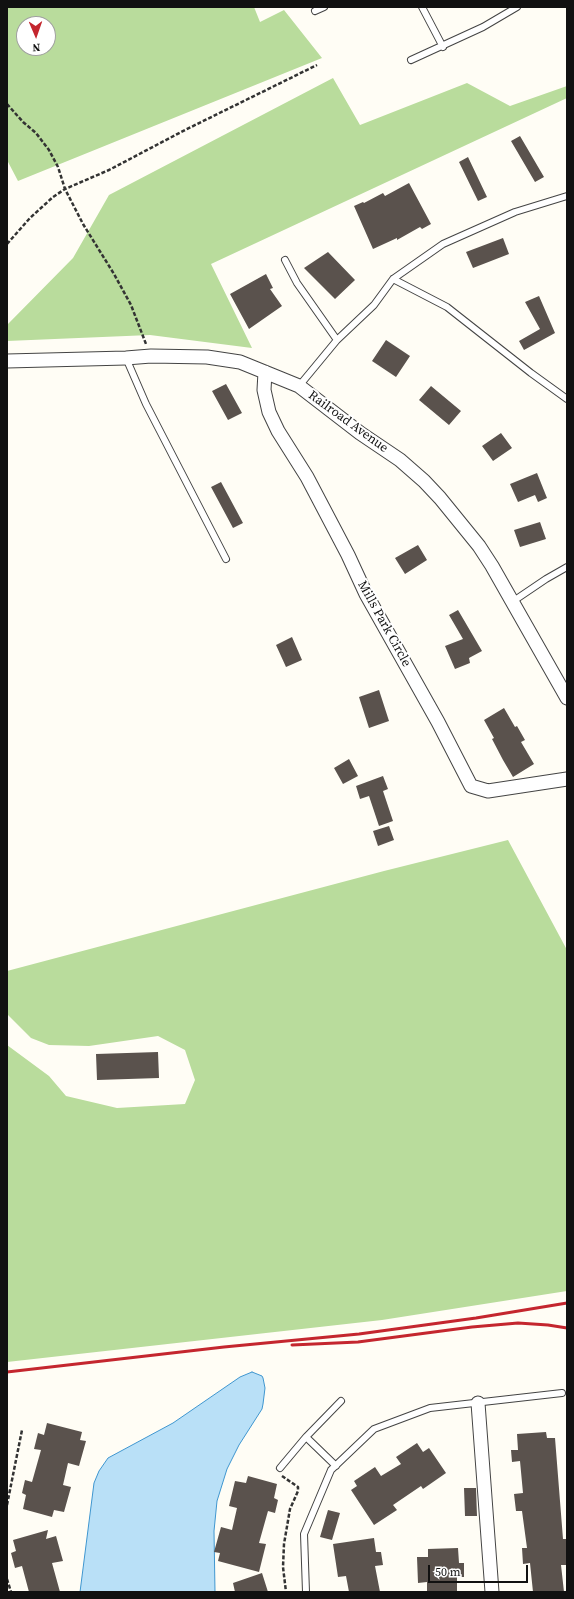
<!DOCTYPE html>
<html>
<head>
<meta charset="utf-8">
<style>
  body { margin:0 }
  #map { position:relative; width:574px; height:1599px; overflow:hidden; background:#fffdf5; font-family:"Source Serif 4",serif }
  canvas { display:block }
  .frame { position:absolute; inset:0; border:8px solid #111; pointer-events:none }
  .north { position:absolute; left:16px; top:16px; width:40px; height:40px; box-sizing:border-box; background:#fff; border:1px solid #a0a0a0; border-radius:50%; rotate:178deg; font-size:11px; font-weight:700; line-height:16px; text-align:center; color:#111 }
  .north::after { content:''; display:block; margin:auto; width:14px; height:18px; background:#c4262e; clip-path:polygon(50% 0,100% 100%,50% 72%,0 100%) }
  .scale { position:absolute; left:428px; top:1565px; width:100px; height:18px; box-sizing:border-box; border:2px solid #111; border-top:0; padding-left:5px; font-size:12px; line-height:14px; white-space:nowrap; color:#111; -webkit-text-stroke:3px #fff; paint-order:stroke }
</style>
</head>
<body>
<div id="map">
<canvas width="574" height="1599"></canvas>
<div class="frame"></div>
<div class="north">N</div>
<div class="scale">50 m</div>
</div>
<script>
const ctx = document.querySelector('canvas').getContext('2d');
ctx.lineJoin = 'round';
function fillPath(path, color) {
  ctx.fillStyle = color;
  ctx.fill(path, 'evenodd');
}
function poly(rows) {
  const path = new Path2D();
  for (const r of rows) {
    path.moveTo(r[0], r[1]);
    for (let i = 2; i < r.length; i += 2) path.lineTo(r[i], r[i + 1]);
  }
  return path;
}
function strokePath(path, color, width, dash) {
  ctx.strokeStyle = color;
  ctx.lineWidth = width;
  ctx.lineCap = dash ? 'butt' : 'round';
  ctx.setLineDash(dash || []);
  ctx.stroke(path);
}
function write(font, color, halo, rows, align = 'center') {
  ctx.font = font + ' "Source Serif 4",serif';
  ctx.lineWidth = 4;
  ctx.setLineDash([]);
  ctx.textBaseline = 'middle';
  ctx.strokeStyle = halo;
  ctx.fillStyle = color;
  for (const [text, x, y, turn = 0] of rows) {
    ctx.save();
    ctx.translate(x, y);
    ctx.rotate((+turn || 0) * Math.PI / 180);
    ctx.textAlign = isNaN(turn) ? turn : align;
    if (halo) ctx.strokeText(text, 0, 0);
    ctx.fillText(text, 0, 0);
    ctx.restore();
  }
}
fillPath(poly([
  [7,7,254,7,260,22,284,10,322,58,18,181,7,160],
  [24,24,48,24,48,48,24,48],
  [333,78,360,125,467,83,510,106,567,86,567,98,211,264,252,348,150,335,7,341,7,325,73,258,109,195],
  [508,840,567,950,567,1291,382,1320,7,1362,7,1045,49,1076,66,1096,117,1108,185,1104,195,1080,185,1050,158,1036,89,1046,49,1045,31,1038,7,1014,7,971,384,871]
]), '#b9dc9c');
const water = poly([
  [252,1372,262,1376,263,1378,265,1388,263,1404,262,1409,239,1445,227,1469,217,1501,214,1531,215,1592,80,1592,94,1483,99,1471,108,1458,173,1423,240,1377,252,1372]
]);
fillPath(water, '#b9e0f7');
strokePath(water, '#3f96cf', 1);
fillPath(poly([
  [520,136,544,177,535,182,511,141],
  [468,157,487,197,478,201,459,162],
  [409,183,431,224,422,229,420,227,397,240,397,238,373,249,354,206,363,202,364,203,383,193,385,196],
  [503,238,509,254,473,268,466,252],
  [328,252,355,280,335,299,304,268],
  [266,274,273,288,270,289,282,306,249,329,230,294],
  [539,296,555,333,524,350,519,341,540,329,525,302],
  [386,340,410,356,396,377,372,361],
  [226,384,242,413,228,420,212,391],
  [431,386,461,411,449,425,419,400],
  [501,433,512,448,493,461,482,446],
  [537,473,547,498,538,502,535,495,518,502,510,484],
  [221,482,243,523,233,528,211,487],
  [540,522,546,539,520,547,514,530],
  [418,545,427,560,405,574,395,558],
  [458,610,482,651,469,658,470,663,455,669,445,646,463,639,449,615],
  [292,637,302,660,286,667,276,645],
  [379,690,389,721,369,728,359,697],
  [504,708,515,727,517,726,525,740,521,742,534,764,513,777,503,760,492,739,494,738,484,720],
  [349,759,358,776,343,784,334,768],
  [383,776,388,789,383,791,393,821,379,826,369,796,360,799,356,786],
  [389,826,394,840,378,846,373,831],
  [158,1052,159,1078,97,1080,96,1054],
  [47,1423,82,1432,80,1440,86,1441,79,1466,68,1463,63,1485,71,1487,64,1512,54,1510,52,1517,23,1509,26,1495,22,1493,25,1480,32,1482,41,1450,34,1449,38,1433,44,1435],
  [546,1432,547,1438,555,1438,563,1539,567,1539,567,1565,561,1565,564,1592,533,1592,530,1563,523,1564,522,1548,527,1548,522,1511,516,1511,514,1494,523,1493,520,1461,512,1462,511,1450,518,1450,517,1434],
  [417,1443,423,1452,429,1448,446,1473,423,1489,421,1486,393,1505,397,1510,374,1525,351,1490,357,1486,354,1481,375,1467,381,1476,401,1464,396,1457],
  [248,1476,277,1484,274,1498,278,1500,275,1513,268,1511,259,1543,266,1544,259,1572,218,1561,220,1553,214,1552,221,1527,232,1530,237,1508,229,1506,235,1481,246,1483],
  [464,1488,476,1488,477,1516,465,1516],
  [328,1510,340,1513,332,1540,320,1537],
  [48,1530,46,1539,56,1536,63,1561,52,1563,60,1592,29,1592,22,1566,15,1568,11,1553,16,1551,13,1540],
  [374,1538,376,1552,381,1552,383,1565,375,1566,380,1592,349,1592,346,1576,338,1577,333,1544],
  [458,1548,459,1563,464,1563,464,1577,457,1577,457,1592,427,1592,427,1582,418,1583,417,1557,428,1557,428,1549],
  [262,1573,268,1592,235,1592,233,1583]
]), '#5a524d');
const service = poly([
  [422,7,443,47],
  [315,11,324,7],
  [411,60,483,27,517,7],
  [285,260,297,283,337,340],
  [393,279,447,307,531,373,567,399],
  [126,358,146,404,226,559],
  [299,386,337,340,374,305,393,279,443,244,515,212,567,196],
  [512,602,546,579,567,567],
  [336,1466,306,1437,341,1401],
  [280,1468,306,1437],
  [306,1592,304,1534,331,1470,374,1429,430,1408,562,1393]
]);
const minor = poly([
  [7,361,126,358,151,356,207,357,240,362,299,386,360,433,400,460,424,481,440,498,479,546,492,566,567,698],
  [265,372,264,390,269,412,278,431,307,477,348,555,366,594,438,722,471,786,488,791,567,779],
  [478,1403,492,1592]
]);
strokePath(service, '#444', 8);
strokePath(minor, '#444', 15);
strokePath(poly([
  [7,104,23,122,36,133,49,150,58,167,65,189,83,224,114,274,131,305,146,344],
  [7,244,30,218,53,197,65,189,109,170,185,130,317,65],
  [282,1476,298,1487,298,1491,290,1509,284,1544,283,1567,286,1592],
  [7,1505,22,1430],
  [7,1579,11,1592]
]), '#333', 2.5, [4, 2]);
strokePath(service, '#fff', 6);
strokePath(minor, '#fff', 13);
strokePath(poly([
  [292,1345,358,1342,472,1327,518,1323,548,1325,567,1328],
  [7,1372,224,1347,359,1334,476,1318,567,1303]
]), '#c4262e', 3);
write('13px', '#111', '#fff', [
  ["Railroad Avenue",348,422,36],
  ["Mills Park Circle",384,624,61]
]);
</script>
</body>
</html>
